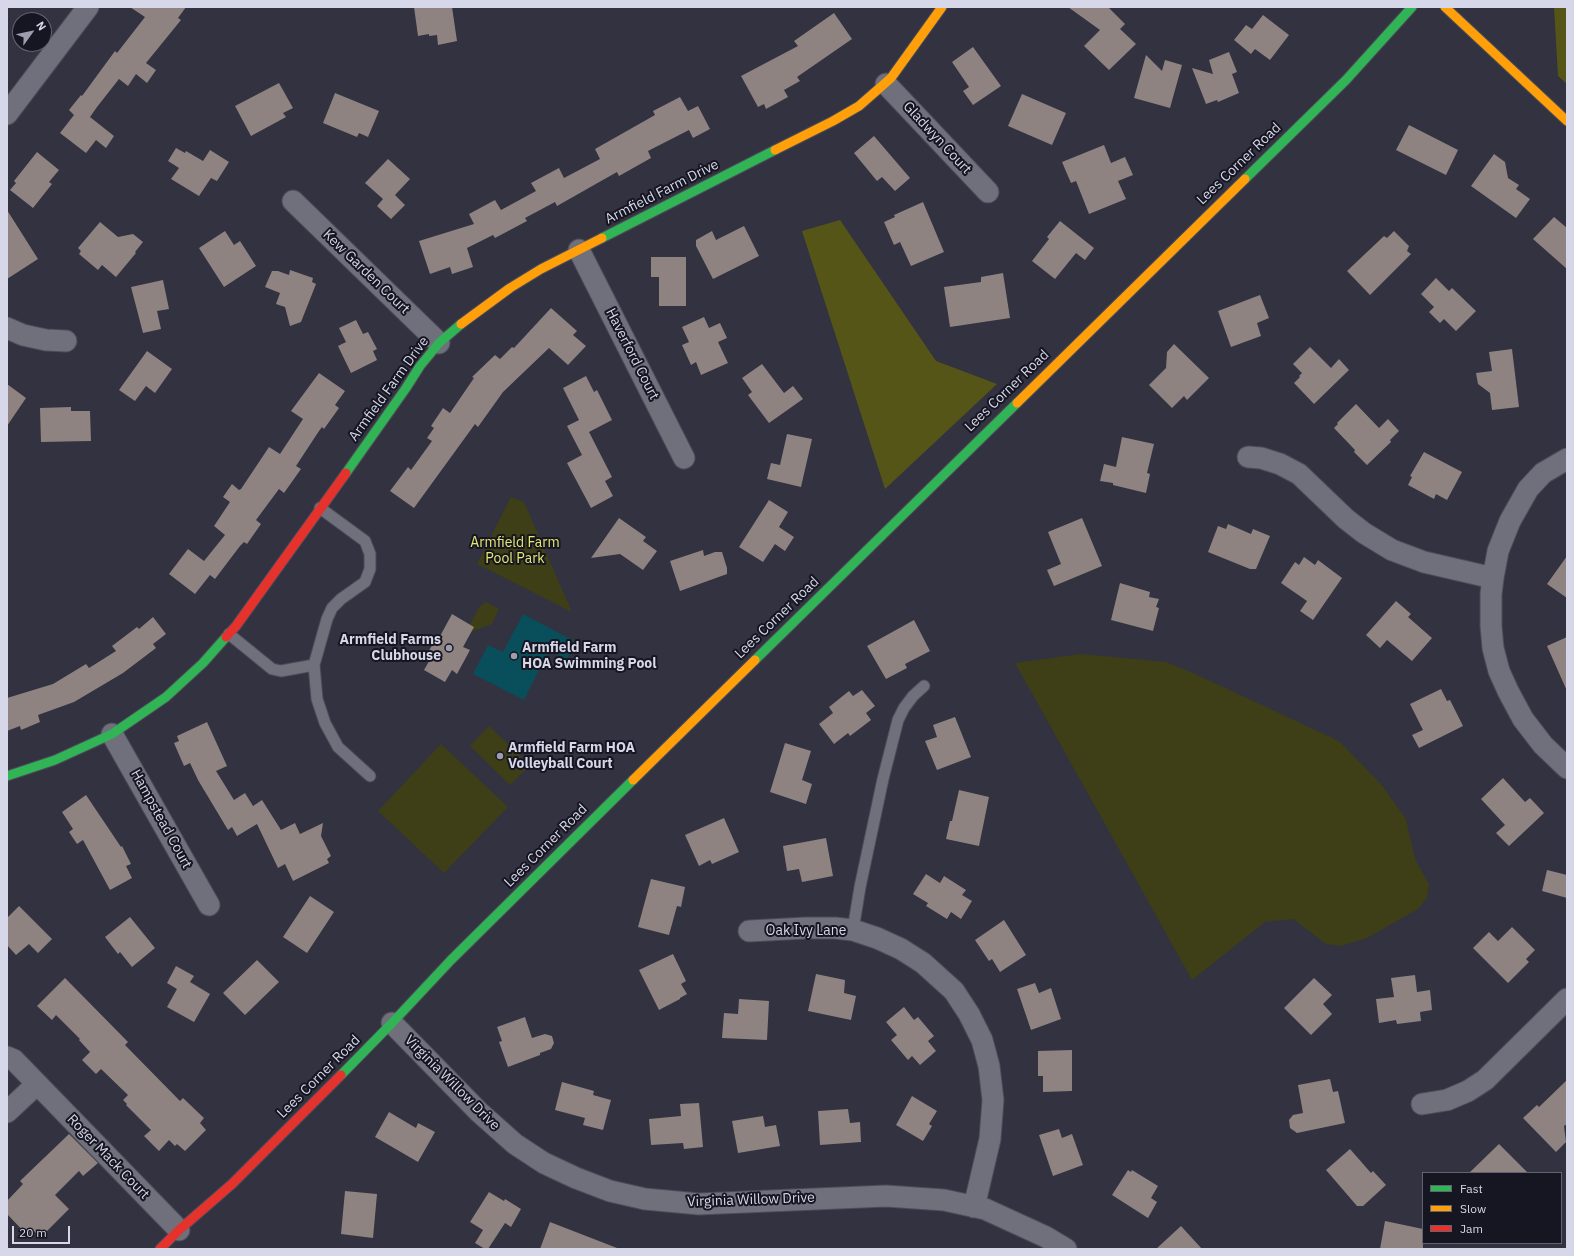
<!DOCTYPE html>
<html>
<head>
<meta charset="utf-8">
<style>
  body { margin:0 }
  #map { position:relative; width:1574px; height:1256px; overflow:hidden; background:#323241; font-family:"IBM Plex Sans",sans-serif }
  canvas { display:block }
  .frame { position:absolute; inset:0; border:8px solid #d6d7e8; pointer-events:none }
  .legend { position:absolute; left:1422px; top:1172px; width:140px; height:72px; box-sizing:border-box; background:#161622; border:1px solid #636371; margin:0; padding:5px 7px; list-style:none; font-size:12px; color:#d6d7e8 }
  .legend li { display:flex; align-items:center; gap:8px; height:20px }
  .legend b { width:20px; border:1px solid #636371 }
  .north { position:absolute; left:12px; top:12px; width:40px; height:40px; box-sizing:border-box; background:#161622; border:1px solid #636371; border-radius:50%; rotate:57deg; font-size:11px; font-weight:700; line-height:16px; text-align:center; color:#d6d7e8 }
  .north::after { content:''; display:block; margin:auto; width:14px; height:18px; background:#9d9dae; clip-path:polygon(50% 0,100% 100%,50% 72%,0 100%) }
  .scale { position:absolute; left:12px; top:1226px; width:58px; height:18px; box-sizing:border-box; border:2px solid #d6d7e8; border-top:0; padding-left:5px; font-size:12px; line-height:14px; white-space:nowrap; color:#d6d7e8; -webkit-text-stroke:3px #161622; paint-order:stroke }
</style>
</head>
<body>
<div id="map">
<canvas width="1574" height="1256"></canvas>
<div class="frame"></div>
<ul class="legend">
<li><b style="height:5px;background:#30b455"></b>Fast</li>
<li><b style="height:5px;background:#ff9f0a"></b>Slow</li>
<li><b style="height:5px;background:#e5322d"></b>Jam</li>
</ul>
<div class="north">N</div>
<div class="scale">20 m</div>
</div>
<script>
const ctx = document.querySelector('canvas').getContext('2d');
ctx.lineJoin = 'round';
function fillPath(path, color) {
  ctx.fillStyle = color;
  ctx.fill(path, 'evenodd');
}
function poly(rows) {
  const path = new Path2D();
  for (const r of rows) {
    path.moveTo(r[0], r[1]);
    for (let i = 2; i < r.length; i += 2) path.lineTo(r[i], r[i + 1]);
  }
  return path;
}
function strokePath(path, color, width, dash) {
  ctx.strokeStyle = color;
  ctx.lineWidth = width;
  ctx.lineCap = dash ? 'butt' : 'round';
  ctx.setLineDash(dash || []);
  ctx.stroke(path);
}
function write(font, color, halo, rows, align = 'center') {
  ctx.font = font + ' "IBM Plex Sans",sans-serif';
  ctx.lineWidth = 4;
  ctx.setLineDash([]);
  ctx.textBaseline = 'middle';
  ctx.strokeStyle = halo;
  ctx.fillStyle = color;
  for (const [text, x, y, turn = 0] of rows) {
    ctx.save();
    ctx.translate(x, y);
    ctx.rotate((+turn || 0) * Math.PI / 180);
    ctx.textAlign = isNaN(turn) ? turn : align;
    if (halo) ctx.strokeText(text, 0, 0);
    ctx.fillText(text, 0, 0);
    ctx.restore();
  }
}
fillPath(poly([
  [511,497,524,502,572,612,477,564],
  [486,602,499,609,492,624,471,632,467,630,479,607],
  [1081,654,1166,662,1193,673,1339,741,1381,784,1406,819,1415,859,1429,884,1427,898,1418,909,1367,938,1341,946,1326,944,1293,919,1265,922,1192,980,1015,663],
  [489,726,530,765,510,785,470,746],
  [441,744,508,807,444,873,378,811]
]), '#3e3f17');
fillPath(poly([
  [1554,7,1567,7,1567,84,1558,76],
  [840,220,936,361,997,384,885,489,802,231]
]), '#555518');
fillPath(poly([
  [523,614,576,642,567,659,549,650,524,700,473,674,488,645,503,652]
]), '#094e5b');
fillPath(poly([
  [130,7,186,7,178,18,181,20,146,63,156,70,147,83,136,74,128,86,119,79,97,107,90,117,114,136,106,148,96,140,86,153,60,133,74,115,69,110,81,95,82,96,115,51,117,53,145,17],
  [414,7,452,7,457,41,438,45,437,35,429,36,429,34,418,36],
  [1068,7,1108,7,1125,24,1120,29,1136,44,1109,70,1084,46,1100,30],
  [834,13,852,39,797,77,800,81,784,90,788,97,766,109,764,104,758,107,741,76,798,46,794,41],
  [1263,15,1289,35,1270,60,1255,49,1251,54,1234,40,1246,25,1252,29],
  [973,47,1001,86,973,105,963,91,969,87,952,62],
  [1229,52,1237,72,1232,74,1239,93,1218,102,1217,100,1206,104,1192,68,1213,74,1209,60],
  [1146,55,1162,71,1165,60,1182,65,1170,108,1134,98],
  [279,83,293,108,283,113,286,117,251,136,235,106],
  [335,93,379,111,368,137,359,133,357,137,323,123],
  [1022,94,1066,113,1052,145,1008,126],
  [680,97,688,111,698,106,710,129,693,138,689,130,648,151,651,158,619,176,617,172,557,206,555,202,525,218,527,221,495,238,493,235,467,248,473,267,452,274,450,267,430,274,419,241,474,224,469,214,495,200,501,210,536,191,531,183,559,168,564,178,600,159,595,149,655,115,653,111],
  [1409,125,1458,150,1446,175,1396,150],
  [874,136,910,178,895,191,882,177,877,181,854,153],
  [1104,145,1111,163,1125,157,1133,175,1118,181,1126,199,1089,214,1076,181,1071,183,1062,162],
  [176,148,185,153,186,151,203,161,210,150,229,162,217,181,211,178,199,196,171,179,179,168,168,161],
  [37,152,59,170,49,182,52,184,33,208,10,190,16,183,14,181],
  [1494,154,1505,162,1508,178,1519,185,1516,189,1530,199,1516,218,1471,186],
  [388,159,410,179,395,195,405,205,391,219,377,206,383,199,365,183],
  [923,202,944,252,911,266,900,242,894,245,884,222,895,217,894,215],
  [7,210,38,259,7,279],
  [1554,217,1567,228,1567,269,1533,239],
  [1060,221,1094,248,1085,260,1076,253,1055,279,1032,261,1049,239,1047,237],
  [100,222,118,237,133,234,143,242,135,252,136,253,116,277,102,265,98,270,79,254,81,251,78,248],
  [744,226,759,256,713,279,696,246,696,240,712,231,716,240],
  [225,231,234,245,240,241,256,266,224,287,199,248],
  [1394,231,1409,246,1407,251,1411,254,1370,295,1347,271,1384,236,1387,238],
  [651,257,686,257,686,306,659,306,659,277,651,277],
  [290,270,313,278,312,282,316,284,301,322,290,326,285,307,276,304,280,293,265,287,272,271,278,271,289,275],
  [1003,273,1010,318,950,327,944,287,981,282,981,277],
  [1436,278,1449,291,1452,288,1476,311,1456,331,1444,319,1440,323,1429,312,1434,307,1421,294],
  [163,280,169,309,157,311,161,329,143,333,131,287],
  [1260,295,1269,318,1257,323,1261,336,1231,347,1218,311],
  [551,308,577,331,573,335,586,346,568,365,549,348,503,392,478,427,475,424,414,508,390,491,408,467,411,470,432,441,427,438,434,428,431,426,443,408,450,413,474,378,472,377,495,355,500,359,512,347,514,348],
  [704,317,709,328,720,323,727,338,718,342,728,363,701,375,696,362,691,365,682,345,689,342,682,327],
  [356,320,363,334,368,332,377,349,373,351,377,360,351,373,338,346,346,342,339,328],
  [1174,344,1209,378,1187,400,1184,396,1172,408,1149,385,1166,368,1167,352],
  [1310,347,1331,368,1339,359,1349,370,1314,404,1294,383,1300,377,1299,376,1302,373,1293,364],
  [1512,349,1519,407,1492,410,1490,393,1478,384,1476,373,1492,371,1489,352],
  [147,351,172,369,155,393,146,386,135,401,119,390],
  [762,364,784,393,793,386,803,399,769,423,748,395,752,392,742,378],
  [319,373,345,391,335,405,339,408,324,429,322,427,319,431,296,466,301,469,284,493,279,489,256,520,261,524,247,544,244,542,240,546,215,579,210,575,195,594,169,574,188,549,204,561,225,535,214,526,230,502,223,497,232,484,239,490,241,489,269,447,280,454,303,419,291,411],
  [586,376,594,392,597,390,612,420,589,432,612,477,605,481,613,496,591,508,567,463,582,455,567,426,579,420,563,388],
  [7,384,26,398,7,426],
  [1356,404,1379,428,1388,419,1399,431,1390,440,1391,442,1367,465,1354,452,1355,450,1334,428,1338,424,1337,423],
  [71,407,71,411,90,411,91,441,41,442,40,408],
  [787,434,812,439,801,487,767,479,771,463,780,465],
  [1122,437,1154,444,1147,473,1150,474,1146,493,1113,485,1113,483,1100,481,1104,464,1116,467],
  [1424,452,1462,472,1447,500,1436,494,1434,499,1408,485,1412,477,1410,476],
  [769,500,788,512,779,527,794,537,785,551,775,544,763,562,739,547],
  [619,518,646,537,643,541,657,551,643,570,620,554,591,558],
  [1082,518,1102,566,1054,586,1047,570,1061,564,1048,532],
  [1228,524,1251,534,1253,529,1270,536,1256,569,1250,569,1208,552,1218,526,1226,529],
  [703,550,704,556,715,552,722,552,727,568,727,574,680,591,670,561],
  [1567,556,1567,598,1547,584],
  [1304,557,1315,565,1318,560,1342,578,1313,620,1300,611,1307,601,1281,583,1295,562,1299,565],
  [1120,583,1150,592,1149,597,1159,599,1156,607,1159,608,1153,631,1111,620],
  [1396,601,1411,614,1408,617,1432,638,1412,661,1387,640,1380,648,1366,635],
  [452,614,474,627,463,647,470,650,457,674,452,670,445,682,424,670,432,656,427,654,437,637,439,638],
  [153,617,166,634,153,644,156,648,123,673,74,702,38,715,40,722,21,730,20,726,7,731,7,698,53,684,86,664,89,668,116,651,112,646,137,627,139,629],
  [914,620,930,651,905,664,907,668,886,679,867,646],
  [1567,637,1567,691,1547,646],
  [1441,689,1447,701,1450,700,1463,726,1419,748,1412,735,1423,730,1410,704],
  [862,690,875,706,866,713,871,720,850,736,848,733,834,744,819,724,833,713,829,707,849,691,853,696],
  [955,717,971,757,937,770,925,741,937,737,933,725],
  [207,722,227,766,216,771,234,800,245,793,253,806,262,800,281,830,295,823,300,834,323,823,321,836,331,856,327,859,329,863,293,881,285,864,278,868,257,824,237,836,232,827,228,830,198,780,190,763,184,766,174,743,179,741,177,736],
  [785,743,811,751,802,780,812,784,806,804,770,792],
  [1503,778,1525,802,1530,798,1544,813,1509,846,1496,833,1505,825,1481,799],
  [959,790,989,797,979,846,946,839,950,821,952,821],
  [86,795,121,847,122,846,131,864,126,866,132,878,110,890,83,840,77,844,69,832,73,829,62,812],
  [724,818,739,852,712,864,710,860,699,866,685,835],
  [826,838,833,876,802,882,799,869,787,871,783,846],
  [1547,870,1567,875,1567,898,1542,891],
  [926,874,940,883,944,876,966,890,962,895,972,901,961,919,951,912,947,919,926,906,928,903,913,894],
  [651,879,685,887,681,907,677,906,669,935,638,927],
  [310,896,334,912,307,953,283,937],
  [19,906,52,939,38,953,29,944,16,955,7,945,7,918],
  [130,917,155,948,132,967,120,952,118,954,105,937],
  [1004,920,1026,955,1000,972,992,959,989,961,975,940],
  [1512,927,1535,950,1526,959,1529,962,1508,983,1473,948,1489,932,1498,941],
  [673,954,686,981,681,984,687,994,680,998,680,999,659,1010,639,970],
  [257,960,279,982,245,1015,223,993],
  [176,966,194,976,190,982,210,994,194,1022,167,1007,177,989,167,983],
  [816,974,845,980,844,993,856,996,851,1020,808,1011],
  [1415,975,1417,992,1430,990,1432,1010,1420,1012,1421,1021,1397,1024,1396,1020,1379,1023,1376,999,1394,997,1391,978],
  [65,978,128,1042,125,1045,180,1101,183,1098,204,1118,200,1123,206,1130,185,1151,177,1144,175,1146,169,1140,159,1151,144,1136,151,1130,126,1105,127,1104,123,1100,128,1095,101,1069,96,1074,82,1060,90,1052,79,1040,80,1039,56,1015,52,1020,37,1006],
  [1314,978,1332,995,1323,1004,1332,1014,1311,1035,1284,1008],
  [1035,983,1039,993,1051,988,1061,1019,1031,1030,1017,989],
  [739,999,769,1001,767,1040,722,1038,724,1013,738,1014],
  [904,1007,914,1020,918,1017,934,1036,928,1041,936,1051,920,1065,912,1056,908,1060,891,1040,897,1035,886,1022],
  [525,1017,532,1038,545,1034,552,1036,554,1043,551,1049,540,1053,540,1055,508,1067,499,1042,502,1041,497,1027],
  [1072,1050,1072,1091,1043,1092,1043,1076,1038,1076,1038,1051],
  [1330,1079,1333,1092,1338,1091,1345,1123,1297,1133,1290,1128,1289,1120,1293,1115,1303,1113,1298,1085],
  [1567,1080,1567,1124,1564,1126,1566,1142,1556,1152,1523,1118,1537,1105,1539,1107],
  [562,1082,594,1091,593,1095,611,1100,603,1130,583,1125,585,1118,555,1110],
  [912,1096,937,1111,929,1124,932,1126,923,1141,896,1125],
  [699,1103,703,1147,684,1149,683,1143,651,1145,649,1119,681,1116,680,1104],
  [848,1109,850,1123,860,1122,861,1142,820,1145,818,1111],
  [389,1112,416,1128,418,1123,435,1132,418,1162,375,1137],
  [763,1116,765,1127,776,1125,780,1146,738,1153,732,1121],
  [1059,1129,1062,1138,1072,1134,1083,1165,1053,1176,1039,1135],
  [69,1134,98,1163,83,1176,79,1171,55,1195,69,1209,40,1238,34,1231,29,1237,7,1214,7,1201,23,1184,20,1181],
  [1499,1144,1528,1173,1469,1173],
  [1350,1149,1371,1173,1373,1171,1386,1185,1363,1206,1357,1206,1326,1170],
  [1128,1170,1131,1172,1132,1170,1158,1186,1151,1198,1157,1202,1148,1218,1112,1195],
  [345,1191,377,1194,373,1238,341,1234],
  [489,1192,504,1201,505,1199,521,1209,511,1227,505,1223,488,1249,485,1249,475,1243,483,1230,470,1222],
  [1385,1221,1423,1229,1423,1249,1380,1249],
  [550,1222,617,1248,617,1249,540,1249],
  [1181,1226,1202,1249,1156,1249]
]), '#8e8380');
const lane = poly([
  [320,508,365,541,370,554,370,569,365,582,341,599,332,608,327,619,314,665,317,699,325,723,338,747,370,776],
  [229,634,272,669,281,671,314,665],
  [853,930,860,887,883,779,898,720,904,708,913,696,924,686]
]);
const street = poly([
  [886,84,988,192],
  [7,114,88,7],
  [293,201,439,343],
  [579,250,684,458],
  [7,328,23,335,46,340,66,341],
  [1248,457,1261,458,1280,464,1299,474,1346,519,1364,533,1392,550,1424,562,1493,578],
  [1567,459,1543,473,1528,489,1510,521,1498,551,1493,578,1491,594,1491,626,1493,648,1499,671,1508,691,1523,719,1543,745,1567,768],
  [112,734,209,905],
  [749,931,806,928,835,928,853,930,877,938,901,949,923,963,954,991,969,1014,982,1040,989,1066,993,1100,990,1139,974,1207],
  [392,1023,479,1112,515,1144,544,1163,576,1178,610,1191,645,1199,699,1204,886,1196,944,1200,985,1209,1046,1237,1066,1249],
  [7,1057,14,1060,179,1230],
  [1422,1104,1447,1100,1468,1091,1485,1080,1567,999],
  [7,1112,37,1084]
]);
const fast = poly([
  [1245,179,1346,80,1412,7],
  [602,238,775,150],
  [346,473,406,388,420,366,439,343,461,324],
  [755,660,1017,403],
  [7,776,55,760,112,734,166,697,203,663,226,637],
  [341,1075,392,1023,451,960,633,780]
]);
const slow = poly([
  [1445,7,1567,121],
  [775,150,833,121,859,106,891,78,942,7],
  [461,324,510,288,541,269,602,238],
  [1017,403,1245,179],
  [633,780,755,660]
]);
const jam = poly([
  [226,637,236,626,346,473],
  [160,1249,179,1230,232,1184,341,1075]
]);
strokePath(lane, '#4d4d59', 13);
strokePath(street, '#4d4d59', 23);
strokePath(fast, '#4d4d59', 11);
strokePath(slow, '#4d4d59', 11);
strokePath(jam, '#4d4d59', 11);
strokePath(lane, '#6f707c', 11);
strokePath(street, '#6f707c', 21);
strokePath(fast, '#30b455', 9);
strokePath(slow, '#ff9f0a', 9);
strokePath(jam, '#e5322d', 9);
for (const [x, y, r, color] of [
  [449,648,4,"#9d9dae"],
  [514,656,4,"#9d9dae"],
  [500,756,4,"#9d9dae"]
]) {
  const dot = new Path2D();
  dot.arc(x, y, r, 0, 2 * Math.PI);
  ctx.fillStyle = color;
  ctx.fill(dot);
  strokePath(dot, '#161622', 1.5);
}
write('14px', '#d6d7e8', '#161622', [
  ["Gladwyn Court",937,138,47],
  ["Lees Corner Road",1239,164,-44],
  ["Armfield Farm Drive",662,192,-27],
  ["Kew Garden Court",366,272,44],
  ["Haverford Court",632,354,63],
  ["Armfield Farm Drive",389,389,-54],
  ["Lees Corner Road",1007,391,-44],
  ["Lees Corner Road",777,618,-44],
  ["Hampstead Court",161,819,61],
  ["Lees Corner Road",546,846,-45],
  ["Oak Ivy Lane",806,931],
  ["Lees Corner Road",319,1077,-45],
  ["Virginia Willow Drive",452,1083,45],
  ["Roger Mack Court",108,1157,46],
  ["Virginia Willow Drive",751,1200,-2]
]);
write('14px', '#e5e86f', '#161622', [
  ["Armfield Farm",515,543],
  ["Pool Park",515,559]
]);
write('bold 14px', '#d6d7e8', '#161622', [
  ["Armfield Farms",441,640,"right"],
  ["Clubhouse",441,656,"right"],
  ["Armfield Farm",522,648],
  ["HOA Swimming Pool",522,664],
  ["Armfield Farm HOA",508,748],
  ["Volleyball Court",508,764]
], 'left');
</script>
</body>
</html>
